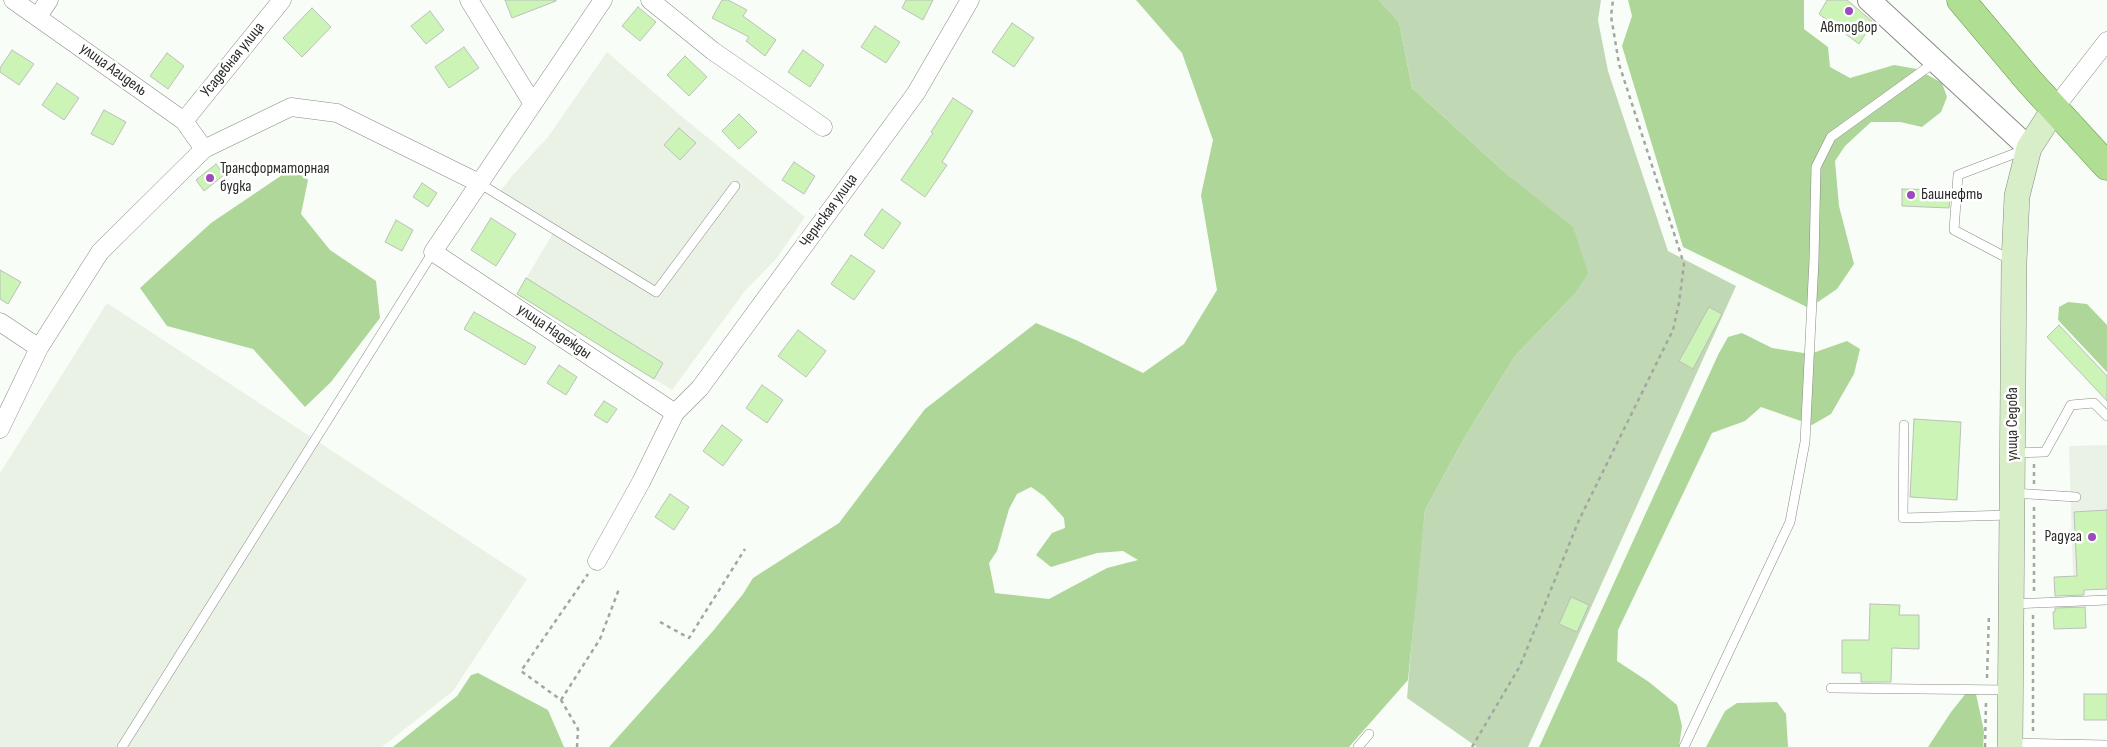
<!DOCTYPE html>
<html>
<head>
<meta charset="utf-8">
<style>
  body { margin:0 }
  canvas { display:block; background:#f9fdf7 }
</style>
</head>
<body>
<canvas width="2107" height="747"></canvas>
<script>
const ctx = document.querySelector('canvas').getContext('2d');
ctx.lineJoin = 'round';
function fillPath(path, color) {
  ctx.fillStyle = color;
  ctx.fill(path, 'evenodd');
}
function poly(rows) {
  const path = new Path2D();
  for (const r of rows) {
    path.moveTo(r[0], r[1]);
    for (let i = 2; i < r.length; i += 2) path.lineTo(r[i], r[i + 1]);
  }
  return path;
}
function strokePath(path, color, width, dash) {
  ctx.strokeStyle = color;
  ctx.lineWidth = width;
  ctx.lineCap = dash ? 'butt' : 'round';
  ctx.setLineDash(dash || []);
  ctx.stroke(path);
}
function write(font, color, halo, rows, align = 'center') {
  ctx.font = font + ' "Sofia Sans Condensed",sans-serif';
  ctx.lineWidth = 5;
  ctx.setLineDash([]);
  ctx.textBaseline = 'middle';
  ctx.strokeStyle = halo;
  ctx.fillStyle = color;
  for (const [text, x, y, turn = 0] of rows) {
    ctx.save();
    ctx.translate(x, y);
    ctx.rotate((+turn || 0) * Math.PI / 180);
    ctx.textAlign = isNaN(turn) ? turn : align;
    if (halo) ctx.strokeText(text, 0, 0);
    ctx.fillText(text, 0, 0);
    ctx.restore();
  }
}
fillPath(poly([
  [607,52,680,115,805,217,777,258,745,291,672,390,517,294,553,233,495,198,512,176,548,137],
  [107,303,527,579,453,691,382,747,0,747,0,473],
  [2107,445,2107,574,2073,576,2069,446]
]), '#eaf2e6');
fillPath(poly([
  [1379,0,1601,0,1598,20,1608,71,1668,251,1736,286,1528,747,1477,747,1407,698,1416,592,1425,510,1466,435,1515,356,1573,296,1510,177,1412,88,1399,22]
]), '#c0d9b4');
fillPath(poly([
  [1136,0,1379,0,1399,22,1412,88,1510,177,1573,227,1588,273,1573,296,1515,356,1466,435,1425,510,1408,680,1349,747,609,747,713,631,743,594,753,578,839,523,925,409,1036,323,1076,340,1143,373,1184,344,1217,290,1201,195,1213,140,1182,53],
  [1031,487,1044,496,1064,518,1065,528,1052,533,1036,555,1051,567,1097,553,1123,551,1138,560,1107,568,1049,599,995,593,989,563,997,551,1009,509,1017,494],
  [1628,0,1804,0,1804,29,1828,47,1830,67,1850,78,1894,65,1917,69,1942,83,1947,97,1941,112,1922,127,1900,122,1871,122,1845,146,1835,161,1839,206,1854,264,1837,289,1809,308,1683,247,1622,46,1632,16],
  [294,167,308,180,301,214,330,250,376,281,380,318,331,382,305,407,253,349,167,326,140,288,211,223],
  [2068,302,2087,304,2107,325,2107,372,2058,320,2059,307],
  [1742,333,1772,348,1810,354,1847,341,1860,349,1854,374,1831,414,1812,425,1761,407,1745,421,1712,433,1618,630,1617,661,1649,682,1677,705,1682,726,1679,747,1539,747,1718,355,1728,337],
  [478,673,548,710,564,747,393,747,457,696,471,675],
  [1967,692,1976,694,1984,731,1983,747,1928,747,1951,712],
  [1777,702,1786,714,1788,747,1706,747,1725,711,1737,703]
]), '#aed699');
const building = poly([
  [505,0,556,0,556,1,512,18,505,0],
  [722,0,728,0,747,10,743,16,776,40,765,56,746,41,749,37,712,18,722,0],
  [906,0,933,0,923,20,902,8,906,0],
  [1827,0,1847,0,1873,22,1859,44,1819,14,1827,0],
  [638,7,656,22,640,41,622,26,638,7],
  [312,8,331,27,302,57,283,38,312,8],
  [430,11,444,30,426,44,411,26,430,11],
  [1012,23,1034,38,1014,67,992,52,1012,23],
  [875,26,900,42,886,63,861,47,875,26],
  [464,47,479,68,449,88,435,67,464,47],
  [12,50,34,64,19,85,0,72,0,68,12,50],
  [803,50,824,65,810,87,788,72,803,50],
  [167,53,184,66,168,89,150,76,167,53],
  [685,56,707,77,689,96,667,75,685,56],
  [57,83,79,98,64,120,42,105,57,83],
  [953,98,973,111,942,162,947,165,925,197,901,180,933,133,931,132,953,98],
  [104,110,126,122,113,145,91,134,104,110],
  [739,114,757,132,739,149,722,131,739,114],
  [679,128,696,143,680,160,664,145,679,128],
  [794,162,815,176,804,194,782,180,794,162],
  [216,164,224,175,204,191,196,180,216,164],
  [422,183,437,193,428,207,413,197,422,183],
  [1902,189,1951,190,1949,208,1902,206,1902,189],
  [882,209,901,223,883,249,864,235,882,209],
  [491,218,516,234,496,266,471,250,491,218],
  [396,220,413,230,402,251,385,242,396,220],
  [851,255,875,271,854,300,831,284,851,255],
  [0,270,21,282,8,304,0,299,0,270],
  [526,278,663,363,654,379,517,294,526,278],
  [1709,307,1722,314,1693,369,1679,361,1709,307],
  [474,312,536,347,525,365,464,329,474,312],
  [2059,325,2107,376,2107,401,2047,337,2059,325],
  [798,330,826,351,806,377,778,356,798,330],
  [559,365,577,377,566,395,547,383,559,365],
  [762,385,783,400,767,423,746,408,762,385],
  [604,401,617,409,607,423,594,415,604,401],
  [1914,419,1961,422,1957,500,1910,497,1914,419],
  [722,425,742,440,723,466,703,451,722,425],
  [670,494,689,507,674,530,655,517,670,494],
  [2107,510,2107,589,2084,590,2084,595,2055,596,2054,577,2077,576,2074,512,2107,510],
  [1571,597,1589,605,1577,632,1559,624,1571,597],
  [1870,604,1900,605,1899,615,1919,615,1919,649,1892,648,1891,682,1861,682,1861,673,1842,673,1842,640,1869,640,1870,604],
  [2085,607,2086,628,2054,629,2053,612,2055,612,2055,608,2085,607],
  [2084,694,2107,694,2107,720,2084,720,2084,694]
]);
fillPath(building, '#cbf4b6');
strokePath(building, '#bcc0bb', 1);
const service = poly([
  [479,183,656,292,735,186],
  [2011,260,1954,230,1958,175,2024,150],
  [1904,425,1903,518,2010,515],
  [2014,453,2045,452,2071,405,2094,403,2107,416],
  [2013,493,2076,497],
  [2012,604,2107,600],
  [1831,688,2008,690],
  [2010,743,2107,745],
  [122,747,433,252],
  [1358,747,1369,734],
  [1684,747,1790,522,1805,442,1814,260,1816,167,1831,137,1935,62]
]);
const minor = poly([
  [13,0,184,121,204,149],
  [469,0,533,104],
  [603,0,433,252,675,413],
  [650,0,713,51,823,127],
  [38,16,49,0],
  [2054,109,2107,41],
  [184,121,282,0],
  [0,322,39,348],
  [0,429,39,348,100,252,204,149,291,107,337,113,479,183],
  [597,561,641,482,675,413,700,388,916,93,970,0]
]);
const tertiary = poly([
  [1869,0,2029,148]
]);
const secondary = poly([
  [2010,747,2014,262,2017,196,2029,148,2054,109]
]);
const primary = poly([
  [1961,0,2030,82,2107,166]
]);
strokePath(service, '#888b86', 10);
strokePath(minor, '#888b86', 19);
strokePath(tertiary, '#888b86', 24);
strokePath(secondary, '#888b86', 26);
strokePath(primary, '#60913f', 29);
strokePath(poly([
  [2034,484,2034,464],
  [2034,591,2034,507],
  [660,622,689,638,745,549],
  [1987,678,1989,614],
  [561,700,600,639,619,589],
  [2033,731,2033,614],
  [577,747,578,729,561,700,521,671,588,574],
  [1472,747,1520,666,1579,520,1673,330,1679,303,1684,264,1619,64,1611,16,1613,0],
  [1985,747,1986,701]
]), '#a3a6a1', 2.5, [4, 4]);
strokePath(service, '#fff', 9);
strokePath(minor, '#fff', 18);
strokePath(tertiary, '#fff', 22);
strokePath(secondary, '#d8eec9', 25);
strokePath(primary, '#b0de93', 28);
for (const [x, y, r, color] of [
  [1849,11,5,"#9b4bbc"],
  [210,178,5,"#9b4bbc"],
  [1911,195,5,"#9b4bbc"],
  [2092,537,5,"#9b4bbc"]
]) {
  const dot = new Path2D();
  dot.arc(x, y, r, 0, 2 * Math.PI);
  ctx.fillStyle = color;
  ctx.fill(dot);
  strokePath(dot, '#fff', 2);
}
write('16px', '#2b2c2a', '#fff', [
  ["Автодвор",1849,28,"center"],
  ["Трансформаторная",220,169],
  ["будка",220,187],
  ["Башнефть",1921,195],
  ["Радуга",2082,537,"right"]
], 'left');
write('16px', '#2b2c2a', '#fff', [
  ["Усадебная улица",233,60,-51],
  ["улица Агидель",113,70,36],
  ["Чернская улица",829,211,-54],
  ["улица Надежды",554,332,34],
  ["улица Седова",2013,424,-90]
]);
</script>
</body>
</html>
